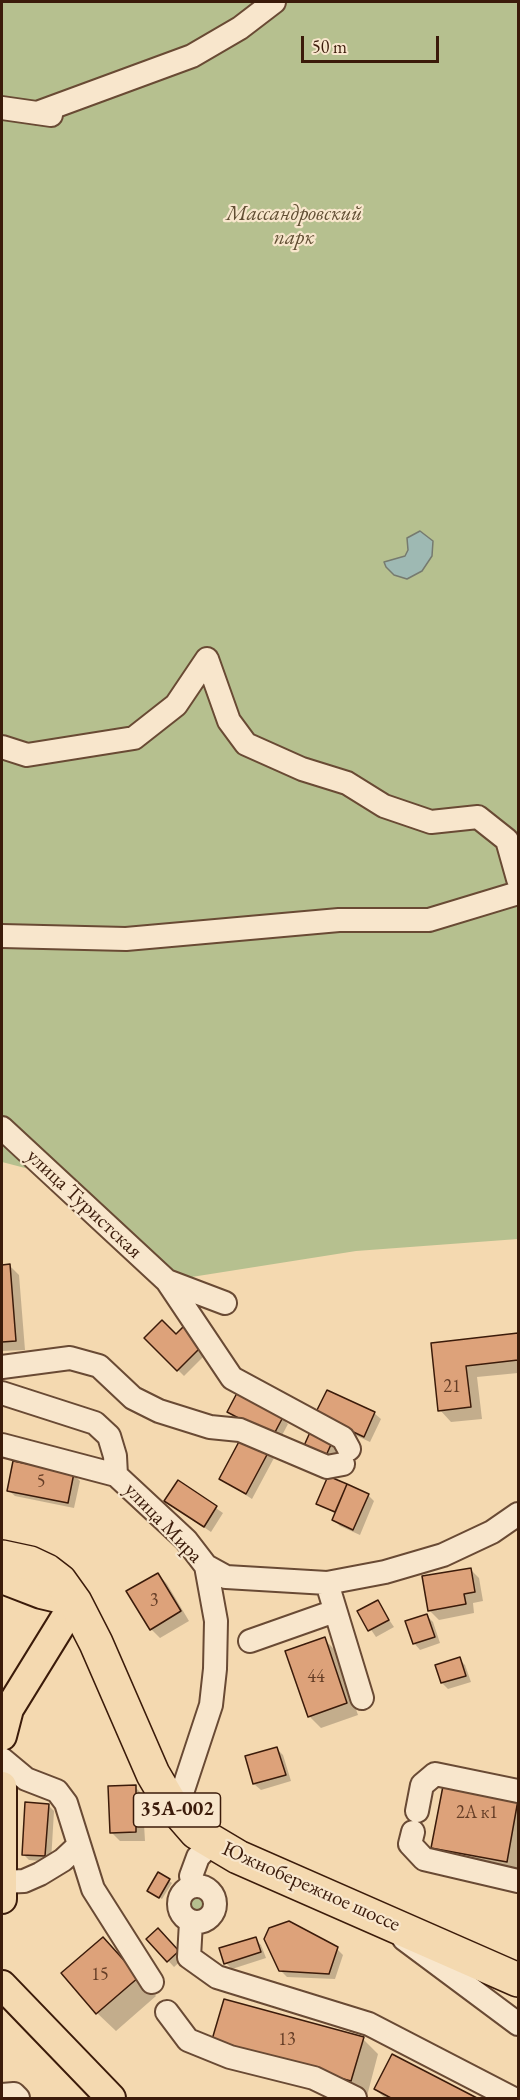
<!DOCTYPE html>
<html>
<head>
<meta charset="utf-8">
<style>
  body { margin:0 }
  #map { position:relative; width:520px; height:2100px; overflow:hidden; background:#f4d9b0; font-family:"EB Garamond",serif }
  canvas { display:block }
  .frame { position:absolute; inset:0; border:3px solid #3b1b0a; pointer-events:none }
  .scale { position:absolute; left:301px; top:36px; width:138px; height:27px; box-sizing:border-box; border:3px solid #3b1b0a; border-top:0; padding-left:8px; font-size:18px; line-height:21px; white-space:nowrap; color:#3b1b0a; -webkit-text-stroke:4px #f8e6cc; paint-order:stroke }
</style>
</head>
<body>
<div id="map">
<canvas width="520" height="2100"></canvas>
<div class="frame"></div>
<div class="scale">50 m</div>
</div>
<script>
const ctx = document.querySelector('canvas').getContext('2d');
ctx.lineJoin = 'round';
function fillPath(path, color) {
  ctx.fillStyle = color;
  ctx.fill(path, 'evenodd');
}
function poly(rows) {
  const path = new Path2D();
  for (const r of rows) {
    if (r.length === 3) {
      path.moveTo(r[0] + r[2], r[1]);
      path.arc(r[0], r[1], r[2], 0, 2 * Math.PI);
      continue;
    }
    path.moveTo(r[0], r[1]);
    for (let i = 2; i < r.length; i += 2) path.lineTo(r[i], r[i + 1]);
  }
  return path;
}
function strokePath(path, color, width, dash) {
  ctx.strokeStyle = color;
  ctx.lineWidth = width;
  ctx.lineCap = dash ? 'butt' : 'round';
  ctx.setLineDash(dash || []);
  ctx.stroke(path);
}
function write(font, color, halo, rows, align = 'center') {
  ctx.font = font + ' "EB Garamond",serif';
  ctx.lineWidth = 4.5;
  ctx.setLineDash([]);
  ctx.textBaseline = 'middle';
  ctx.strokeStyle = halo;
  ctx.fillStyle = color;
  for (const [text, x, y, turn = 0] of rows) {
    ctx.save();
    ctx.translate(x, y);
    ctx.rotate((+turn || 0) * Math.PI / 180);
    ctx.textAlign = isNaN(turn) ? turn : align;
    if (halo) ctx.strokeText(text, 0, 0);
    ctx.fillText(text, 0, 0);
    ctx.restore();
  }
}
fillPath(poly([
  [2,2,518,2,518,1239,356,1251,160,1282,52,1175,2,1162],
  [199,1905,10]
]), '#b6c08f');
const water = poly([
  [420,531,433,541,432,556,422,571,407,579,394,575,386,567,384,562,405,556,408,550,407,538,420,531]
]);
fillPath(water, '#9eb9b3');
strokePath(water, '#767a6f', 1.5);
fillPath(poly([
  [9,1265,19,1275,25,1350,2,1351,2,1266],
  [518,1335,518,1373,477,1377,482,1419,451,1422,440,1410,432,1344],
  [176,1336,209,1351,184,1376,146,1338],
  [229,1411,282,1418,288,1424,279,1441,235,1417],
  [374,1413,381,1419,370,1442,323,1420],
  [312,1432,339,1447,331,1463],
  [268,1452,274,1458,252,1499,221,1479],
  [73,1474,80,1481,74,1508,15,1496,8,1490],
  [329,1478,368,1495,374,1501,360,1535,340,1526,334,1520,336,1514,318,1503],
  [178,1482,223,1513,211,1532,166,1501],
  [470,1569,479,1578,483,1601,473,1603,474,1613,439,1620,429,1610],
  [158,1574,167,1584,189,1621,160,1638,151,1629],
  [377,1602,394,1627,376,1637,359,1612],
  [427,1616,433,1622,440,1643,420,1650,414,1643],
  [324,1639,336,1651,358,1715,321,1728,309,1716],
  [459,1659,465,1665,471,1682,448,1689,442,1683],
  [277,1749,283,1755,291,1781,261,1790,254,1784,247,1758],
  [135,1787,144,1796,144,1803,152,1811,153,1823,144,1824,145,1841,120,1841,111,1832],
  [517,1801,518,1880,453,1868,433,1848],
  [48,1805,54,1811,51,1862,29,1860,23,1854],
  [159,1874,172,1883,162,1899,152,1893],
  [158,1930,184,1958,174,1967,148,1939],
  [103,1939,156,1996,116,2031,97,2013],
  [255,1939,261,1945,266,1958,232,1969,226,1963],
  [337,1949,343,1955,335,1979,287,1977,280,1970],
  [363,2039,378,2054,367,2096,229,2058],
  [393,2056,473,2098,385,2098,375,2089]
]), '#0003');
const building = poly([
  [10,1264,16,1341,2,1342,2,1265,10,1264],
  [162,1320,176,1334,185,1325,204,1344,177,1371,144,1338,162,1320],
  [518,1333,518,1364,518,1360,466,1366,471,1407,438,1411,431,1343,518,1333],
  [327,1390,375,1412,364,1437,315,1414,327,1390],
  [237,1393,283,1417,273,1436,227,1412,237,1393],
  [311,1430,333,1440,325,1458,303,1448,311,1430],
  [242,1436,269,1451,246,1494,219,1479,242,1436],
  [13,1461,74,1473,68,1503,7,1491,13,1461],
  [328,1476,347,1484,335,1512,316,1504,328,1476],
  [178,1480,217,1506,204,1527,164,1501,178,1480],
  [347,1484,369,1494,353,1530,332,1520,347,1484],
  [471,1568,475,1592,464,1594,466,1604,428,1611,422,1576,471,1568],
  [158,1573,181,1611,150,1630,126,1591,158,1573],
  [378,1600,389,1620,368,1631,357,1611,378,1600],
  [427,1614,435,1637,413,1644,405,1621,427,1614],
  [325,1637,347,1703,308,1717,285,1651,325,1637],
  [460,1657,466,1676,441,1683,435,1665,460,1657],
  [277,1747,286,1775,253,1784,245,1756,277,1747],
  [136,1785,136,1800,144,1800,144,1815,136,1815,136,1832,110,1833,108,1786,136,1785],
  [443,1786,518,1800,507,1862,431,1848,443,1786],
  [25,1802,49,1804,45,1856,22,1855,25,1802],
  [158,1872,170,1879,159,1898,147,1891,158,1872],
  [289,1921,338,1947,329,1974,279,1971,264,1939,269,1928,289,1921],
  [158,1928,179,1951,167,1962,146,1939,158,1928],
  [103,1937,139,1977,96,2014,61,1973,103,1937],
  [256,1937,261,1952,224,1964,219,1948,256,1937],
  [224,1999,364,2037,351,2081,211,2043,224,1999],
  [392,2054,477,2098,391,2098,374,2089,392,2054]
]);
fillPath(building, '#dda27a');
strokePath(building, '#3b1b0a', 1.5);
const minor = poly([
  [2,108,51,115],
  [37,113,192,56,240,28,274,2],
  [2,747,27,755,134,738,176,705,207,659,229,721,246,744,302,769,347,783,384,806,431,822,478,817,507,840,518,879],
  [2,936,126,939,339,920,429,920,518,893],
  [2,1128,167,1281,232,1378,343,1438,349,1449],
  [167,1281,225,1303],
  [2,1367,70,1358,99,1366,133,1398,159,1411,210,1427,240,1430,327,1467,343,1464],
  [2,1393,95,1423,109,1436,115,1456,116,1475],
  [2,1445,116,1475,186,1540,206,1566,216,1621,215,1669,211,1705,182,1793],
  [206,1566,226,1577,327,1583,385,1572,443,1555,492,1532,518,1514],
  [327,1583,362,1698],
  [250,1641,335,1611],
  [2,1759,26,1779,57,1791,66,1803,93,1889,152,1982],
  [417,1811,422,1785,435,1774,518,1791],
  [413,1832,410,1844,424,1859,518,1881],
  [2,1882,24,1881,40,1874,63,1860,79,1845],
  [197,1904,18],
  [194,1886,191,1876,198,1857,213,1842],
  [191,1922,189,1957,217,1977,369,2024,512,2098],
  [404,1939,518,2024],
  [167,2012,188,2040,230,2057,314,2078,355,2098],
  [2,2095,14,2094,18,2098]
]);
const major = poly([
  [2,1579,41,1594,75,1602,9,1709,2,1736],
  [2,1786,2,1899],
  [2,1985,111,2098]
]);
const highway = poly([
  [2,1557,30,1563,47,1571,60,1581,75,1602,96,1643,153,1774,169,1801,196,1832,238,1857,518,1980]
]);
strokePath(minor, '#694a34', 26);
strokePath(major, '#3b1b0a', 32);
strokePath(highway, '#3b1b0a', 36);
strokePath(minor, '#f8e6cc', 22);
strokePath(major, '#f4d9b0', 28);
strokePath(highway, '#f4d9b0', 33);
write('18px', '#643d26', null, [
  ["21",452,1387],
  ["5",41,1482],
  ["3",154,1601],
  ["44",316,1677],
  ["2А к1",477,1813],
  ["15",100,1975],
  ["13",287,2040]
]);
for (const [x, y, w] of [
  [177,1810,87]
]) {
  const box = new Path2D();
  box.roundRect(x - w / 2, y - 17, w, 34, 4.5);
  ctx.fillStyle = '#f8e6cc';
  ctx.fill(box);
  strokePath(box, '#3b1b0a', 1.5);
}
write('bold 20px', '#3b1b0a', null, [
  ["35А-002",177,1810]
]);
write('italic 21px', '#604d32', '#f8e6cc', [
  ["Массандровский",294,214],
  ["парк",294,238]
]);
write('21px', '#3b1b0a', '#f8e6cc', [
  ["улица Туристская",84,1204,43],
  ["улица Мира",163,1523,46],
  ["Южнобережное шоссе",311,1887,24]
]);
</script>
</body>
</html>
